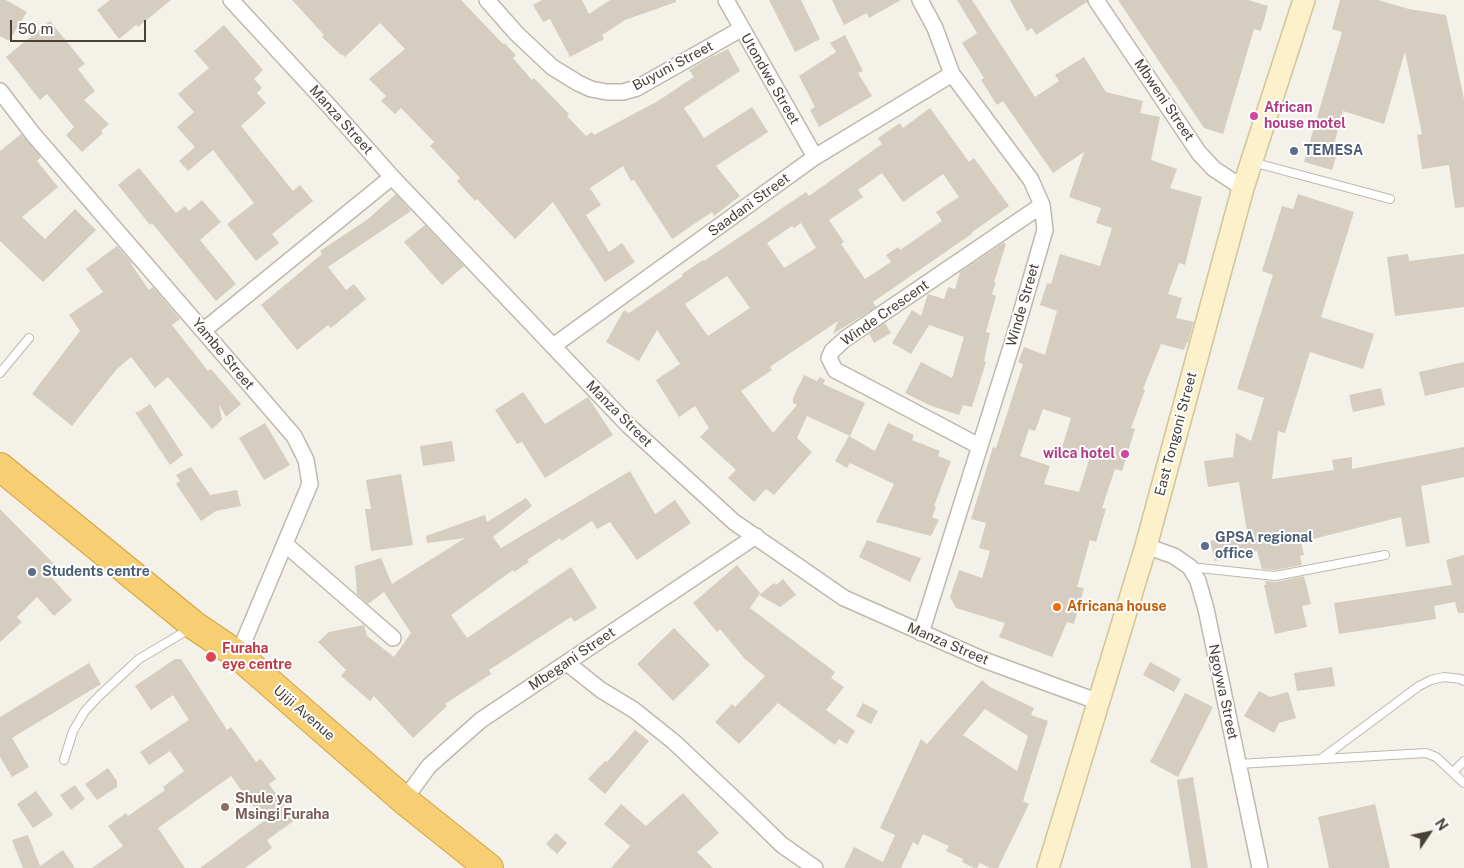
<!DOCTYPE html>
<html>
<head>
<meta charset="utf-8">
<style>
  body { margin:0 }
  #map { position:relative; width:1464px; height:868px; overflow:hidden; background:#f4f1e9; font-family:"Public Sans",sans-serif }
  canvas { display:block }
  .north { position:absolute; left:1404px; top:808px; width:50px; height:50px; -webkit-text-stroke:4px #fff; paint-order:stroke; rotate:56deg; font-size:14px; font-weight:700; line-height:20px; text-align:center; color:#474138 }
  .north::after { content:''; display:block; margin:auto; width:18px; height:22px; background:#474138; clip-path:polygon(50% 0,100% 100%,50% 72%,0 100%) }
  .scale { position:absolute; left:10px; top:20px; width:136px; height:22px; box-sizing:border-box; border:2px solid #474138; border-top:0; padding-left:6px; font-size:15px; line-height:18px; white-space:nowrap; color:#474138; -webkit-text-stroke:4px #fff; paint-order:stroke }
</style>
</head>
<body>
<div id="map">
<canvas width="1464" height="868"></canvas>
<div class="north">N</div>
<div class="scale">50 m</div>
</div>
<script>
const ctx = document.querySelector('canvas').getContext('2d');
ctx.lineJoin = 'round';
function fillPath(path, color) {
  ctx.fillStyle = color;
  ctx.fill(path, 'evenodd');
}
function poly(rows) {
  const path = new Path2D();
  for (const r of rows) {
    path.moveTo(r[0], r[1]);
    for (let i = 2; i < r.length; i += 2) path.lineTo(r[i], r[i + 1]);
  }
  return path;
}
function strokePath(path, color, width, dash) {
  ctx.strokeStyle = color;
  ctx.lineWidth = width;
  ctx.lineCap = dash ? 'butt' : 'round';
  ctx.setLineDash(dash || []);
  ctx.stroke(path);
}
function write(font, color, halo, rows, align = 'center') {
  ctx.font = font + ' "Public Sans",sans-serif';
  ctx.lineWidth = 4;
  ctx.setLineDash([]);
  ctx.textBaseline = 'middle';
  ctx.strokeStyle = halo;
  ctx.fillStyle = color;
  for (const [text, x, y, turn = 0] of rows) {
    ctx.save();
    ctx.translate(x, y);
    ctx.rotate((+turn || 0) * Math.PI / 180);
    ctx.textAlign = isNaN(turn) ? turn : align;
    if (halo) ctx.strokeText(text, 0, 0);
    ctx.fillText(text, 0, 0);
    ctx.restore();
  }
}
fillPath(poly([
  [0,0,6,0,27,12,9,41,0,36],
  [110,0,171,0,138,27,136,25,119,39,97,10],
  [292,0,461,0,503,44,504,43,516,55,513,58,532,80,534,78,569,114,567,116,586,136,592,132,594,135,658,101,694,77,689,70,714,55,714,56,728,49,740,71,684,108,704,138,752,107,768,132,716,166,740,196,714,216,712,212,672,239,634,180,631,181,623,166,590,188,601,205,586,215,609,252,622,243,635,262,605,282,553,202,515,239,477,199,475,201,457,181,460,178,430,146,434,142,401,108,395,114,381,101,386,96,369,79,405,49,380,23,345,57,342,54,341,55,322,37,324,35],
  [542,0,582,0,589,14,610,0,676,0,676,2,625,20,602,35,604,39,570,57,550,19,543,22,533,5],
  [769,0,801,0,820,39,795,52],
  [832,0,901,0,869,18,867,13,844,25],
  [957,0,972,0,1035,97,1059,81,1055,75,1084,57,1106,92,1143,101,1140,113,1160,117,1151,160,1177,169,1170,188,1202,197,1185,265,1179,263,1168,294,1182,298,1176,318,1194,322,1188,343,1187,342,1184,350,1161,344,1143,389,1145,390,1131,428,1135,429,1122,471,1115,469,1102,508,1106,509,1096,542,1090,540,1077,587,1084,588,1074,624,1067,622,1052,657,999,637,1005,623,956,608,950,597,959,570,982,578,990,551,979,548,986,523,971,519,993,447,996,448,1023,364,1018,362,1024,347,1045,355,1057,311,1040,305,1047,283,1051,284,1060,254,1100,266,1112,228,1096,223,1101,208,1069,197,1084,152,1053,173,1003,101,997,105,981,80,984,78,962,43,977,33],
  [1043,409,1071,418,1061,451,1089,460,1079,492,1044,484,1050,466,1020,456,1029,429,1035,431],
  [1010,0,1087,0,1087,2,1036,35,1032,28,1027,31],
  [1118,0,1248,0,1268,6,1261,31,1254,29,1223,134,1204,128],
  [1340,0,1378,0,1409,9,1446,15,1464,99,1464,207,1455,208,1449,165,1422,169,1417,135,1422,134,1405,52,1384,124,1343,111,1333,148,1338,150,1332,170,1304,162,1342,32,1332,29],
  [50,21,85,64,78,69,95,91,84,100,109,124,101,131,103,133,82,152,66,135,74,127,47,94,40,100,6,57],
  [224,25,263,70,254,79,262,88,257,93,266,103,241,126,293,191,300,185,313,201,272,234,279,243,256,261,227,224,254,203,213,150,188,171,179,161,195,147,177,127,194,112,178,94,209,68,194,51],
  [845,35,863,71,858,73,872,96,819,127,810,110,815,107,799,76,836,52,830,43],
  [930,108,969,162,974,158,1009,206,971,233,973,233,873,302,876,307,833,334,838,321,777,362,770,367,772,370,741,391,773,433,797,405,793,403,793,398,804,375,817,381,820,377,825,380,823,384,865,403,850,436,807,416,797,438,812,452,774,495,766,489,754,502,728,478,736,470,700,437,709,428,695,406,679,417,656,380,680,364,657,330,639,361,606,342,624,310,629,313,683,276,682,274,703,260,704,261,806,192,809,196,882,144,878,138,900,123,903,128],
  [882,173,903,202,943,174,959,197,936,212,942,221,900,250,898,247,886,255,891,262,865,279,841,244,844,242,829,220,863,197,858,190],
  [801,223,816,248,784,268,767,243,792,226,794,228],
  [727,276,750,308,708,336,685,304],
  [21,134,41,157,37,161,58,187,22,217,45,239,75,209,96,230,43,282,0,241,0,151],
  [139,168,176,213,185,206,189,211,202,200,221,222,200,240,236,284,216,301,152,223,150,225,118,185],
  [396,194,411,211,328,267,346,290,354,284,366,299,331,328,328,325,297,350,261,305,322,254,320,251,368,219],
  [1298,194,1354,212,1321,317,1374,334,1363,369,1310,352,1285,433,1278,431,1272,479,1334,470,1332,460,1352,457,1352,469,1464,447,1464,477,1421,486,1430,543,1406,547,1401,517,1301,542,1304,555,1300,556,1302,565,1275,570,1262,569,1257,551,1215,561,1210,541,1247,532,1239,482,1208,487,1204,461,1233,457,1236,433,1251,441,1264,398,1237,389,1273,275,1262,271,1282,206,1293,209],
  [425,225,464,266,442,285,404,242],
  [1003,243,1006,244,994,282,996,282,992,294,996,296,986,332,990,333,984,361,986,362,972,407,963,405,959,415,929,405,905,393,921,362,952,378,964,337,929,325,911,354,892,343,912,310,921,316,928,294,944,299,948,287,955,289,960,272],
  [117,246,132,263,131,264,149,290,153,287,180,319,172,325,208,371,211,369,241,404,226,417,219,404,222,420,212,429,168,377,155,388,131,357,116,370,72,426,32,394,80,331,69,315,103,292,86,269],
  [1408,254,1409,261,1464,254,1464,307,1395,316,1387,257],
  [885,323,891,333,874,343,869,334],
  [1464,362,1464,387,1425,396,1419,372],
  [1381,388,1385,405,1353,412,1349,395],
  [523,392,545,424,588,397,613,435,545,478,522,442,517,444,495,410],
  [150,404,183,455,170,465,135,412,138,412],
  [265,423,290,465,264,480,239,438],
  [888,423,914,435,912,440,940,451,938,456,951,461,934,506,936,507,932,517,939,520,931,536,876,522,894,484,850,463,847,468,835,461,849,436,875,451],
  [452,441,455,461,423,466,420,446],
  [191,467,210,495,237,490,241,506,216,511,201,521,176,484,180,481,176,475],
  [630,471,655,514,675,500,691,523,637,560,610,522,597,529,592,521,561,541,560,538,527,560,529,562,514,572,513,570,451,615,467,638,571,567,597,608,574,622,571,617,489,670,491,674,445,704,447,706,413,738,374,696,370,701,341,676,346,670,318,642,329,632,364,625,367,636,394,657,411,633,384,592,368,604,357,594,355,566,381,558,392,584,465,538,427,543,426,536,485,515,487,522,526,498,532,506,493,537,501,548],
  [401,474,413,545,371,551,365,509,371,509,366,480],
  [0,509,58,568,50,576,72,600,54,616,37,597,17,617,22,622,0,642],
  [867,540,921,558,910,582,859,557],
  [1464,555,1464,613,1458,613,1455,602,1434,606,1436,619,1339,634,1334,603,1452,585,1446,560],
  [737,565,760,593,750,608,835,672,831,678,844,687,826,710,855,731,847,744,839,739,835,745,778,703,739,744,715,722,732,704,735,707,765,676,745,659,720,629,717,632,693,603],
  [1304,576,1311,604,1302,606,1307,627,1275,634,1264,585,1266,585,1265,581,1276,582],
  [783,579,796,595,780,607,759,595,774,583,776,585],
  [674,628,710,665,673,701,637,664],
  [175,659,181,659,227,730,231,727,256,762,261,759,276,779,269,784,295,820,267,840,272,848,245,868,200,868,264,821,231,776,158,828,185,868,92,868,123,846,108,826,126,813,128,816,165,790,163,787,184,771,170,751,149,765,140,752,189,720,173,695,151,710,135,686],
  [1150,662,1181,679,1174,692,1143,675],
  [89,663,101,684,12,738,29,767,12,777,0,757,0,717],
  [1332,667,1335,686,1297,691,1294,673],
  [982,680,990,687,1034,708,1031,715,1048,721,1023,801,1029,804,998,868,990,868,980,863,977,868,974,868,962,862,963,859,946,851,949,846,923,834,918,845,913,842,901,868,844,868,854,847,883,862,895,835,880,828,921,739,927,744],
  [985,709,1028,736,1017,771,963,735],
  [1259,691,1270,697,1288,692,1296,718,1279,723,1274,733,1244,716],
  [1185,693,1213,707,1178,777,1150,762],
  [863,703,878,711,871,724,856,716],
  [635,730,649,741,605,794,588,779,605,761,607,762],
  [108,768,117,781,117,787,97,800,85,784],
  [1193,777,1208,868,1191,868,1177,780],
  [75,785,85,799,71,810,60,795],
  [36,791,53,815,33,828,17,804],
  [683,793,719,833,697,852,713,868,611,868,630,846,604,824,621,804,646,826],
  [1375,804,1390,868,1329,868,1318,817],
  [556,833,567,843,557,854,546,844],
  [28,835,40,866,63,850,75,868,23,868,12,840]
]), '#d5cdbf');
const lane = poly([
  [1252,162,1390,199],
  [0,373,29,338],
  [1190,567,1275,576,1385,555],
  [1321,759,1419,686,1431,680,1444,677,1461,679,1464,681],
  [64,760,73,731,85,711,99,696,139,659,191,628],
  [1238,764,1426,753,1436,757,1464,783],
  [1453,772,1464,761]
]);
const street = poly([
  [231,0,330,107,392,177,629,426,734,522,844,598,984,660,1099,702],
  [487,0,516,33,552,67,578,83,591,89,607,92,623,92,637,88,741,29],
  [726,0,815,157],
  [920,0,935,28,952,74,1031,180,1042,205,1045,230,1012,344,921,633],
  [1096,0,1199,153,1214,169,1243,188],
  [0,91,33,134,294,436,306,460,310,484,238,655],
  [204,330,392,177],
  [553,346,815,157,952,74],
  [979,446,835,370,829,358,832,351,845,339,1042,205],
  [285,544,393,638],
  [1146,546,1174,556,1190,567,1198,581,1206,609,1260,868],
  [567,663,601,690,634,710,674,742,743,807,782,845,815,868],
  [404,800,429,766,481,720,756,536]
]);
const secondary = poly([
  [1048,868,1146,546,1243,188,1304,0]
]);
const highway = poly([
  [0,467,195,626,238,655,404,800,489,868]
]);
strokePath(lane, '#bfb9ac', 10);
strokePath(street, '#bfb9ac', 18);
strokePath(secondary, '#d1c59a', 24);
strokePath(highway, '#d6a441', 30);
strokePath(lane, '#fff', 8);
strokePath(street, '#fff', 15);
strokePath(secondary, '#fcf1cb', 21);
strokePath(highway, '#f7ce71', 28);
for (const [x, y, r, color] of [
  [1254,116,5,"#d1479c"],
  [1294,151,5,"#5c6f8a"],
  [1125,454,5,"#d1479c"],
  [1205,546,5,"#5c6f8a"],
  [32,572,5,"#5c6f8a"],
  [1057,607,5,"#e8710a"],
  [211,657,6,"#e0444e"],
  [225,807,5,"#8d6e63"]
]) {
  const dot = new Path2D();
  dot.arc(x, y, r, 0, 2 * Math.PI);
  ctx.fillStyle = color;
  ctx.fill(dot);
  strokePath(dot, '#fff', 2);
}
write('14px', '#474138', '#fff', [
  ["Buyuni Street",673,66,-28],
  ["Utondwe Street",770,79,60],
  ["Mbweni Street",1164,100,56],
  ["Manza Street",341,120,48],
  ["Saadani Street",749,205,-36],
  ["Winde Street",1023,305,-74],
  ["Winde Crescent",885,313,-35],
  ["Yambe Street",223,354,50],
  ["Manza Street",619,414,45],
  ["East Tongoni Street",1176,434,-75],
  ["Manza Street",948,644,23],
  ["Mbegani Street",572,659,-34],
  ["Ngoywa Street",1223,692,78],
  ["Ujiji Avenue",304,713,41]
]);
write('bold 14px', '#b23c85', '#fff', [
  ["African",1264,108],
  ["house motel",1264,124],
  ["wilca hotel",1115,454,"right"]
], 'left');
write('bold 14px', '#4e5e75', '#fff', [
  ["TEMESA",1304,151],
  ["GPSA regional",1215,538],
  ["office",1215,554],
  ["Students centre",42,572]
], 'left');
write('bold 14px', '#c56008', '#fff', [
  ["Africana house",1067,607]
], 'left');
write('bold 14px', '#be3a42', '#fff', [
  ["Furaha",222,649],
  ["eye centre",222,665]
], 'left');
write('bold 14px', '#785e54', '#fff', [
  ["Shule ya",235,799],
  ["Msingi Furaha",235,815]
], 'left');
</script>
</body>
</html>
